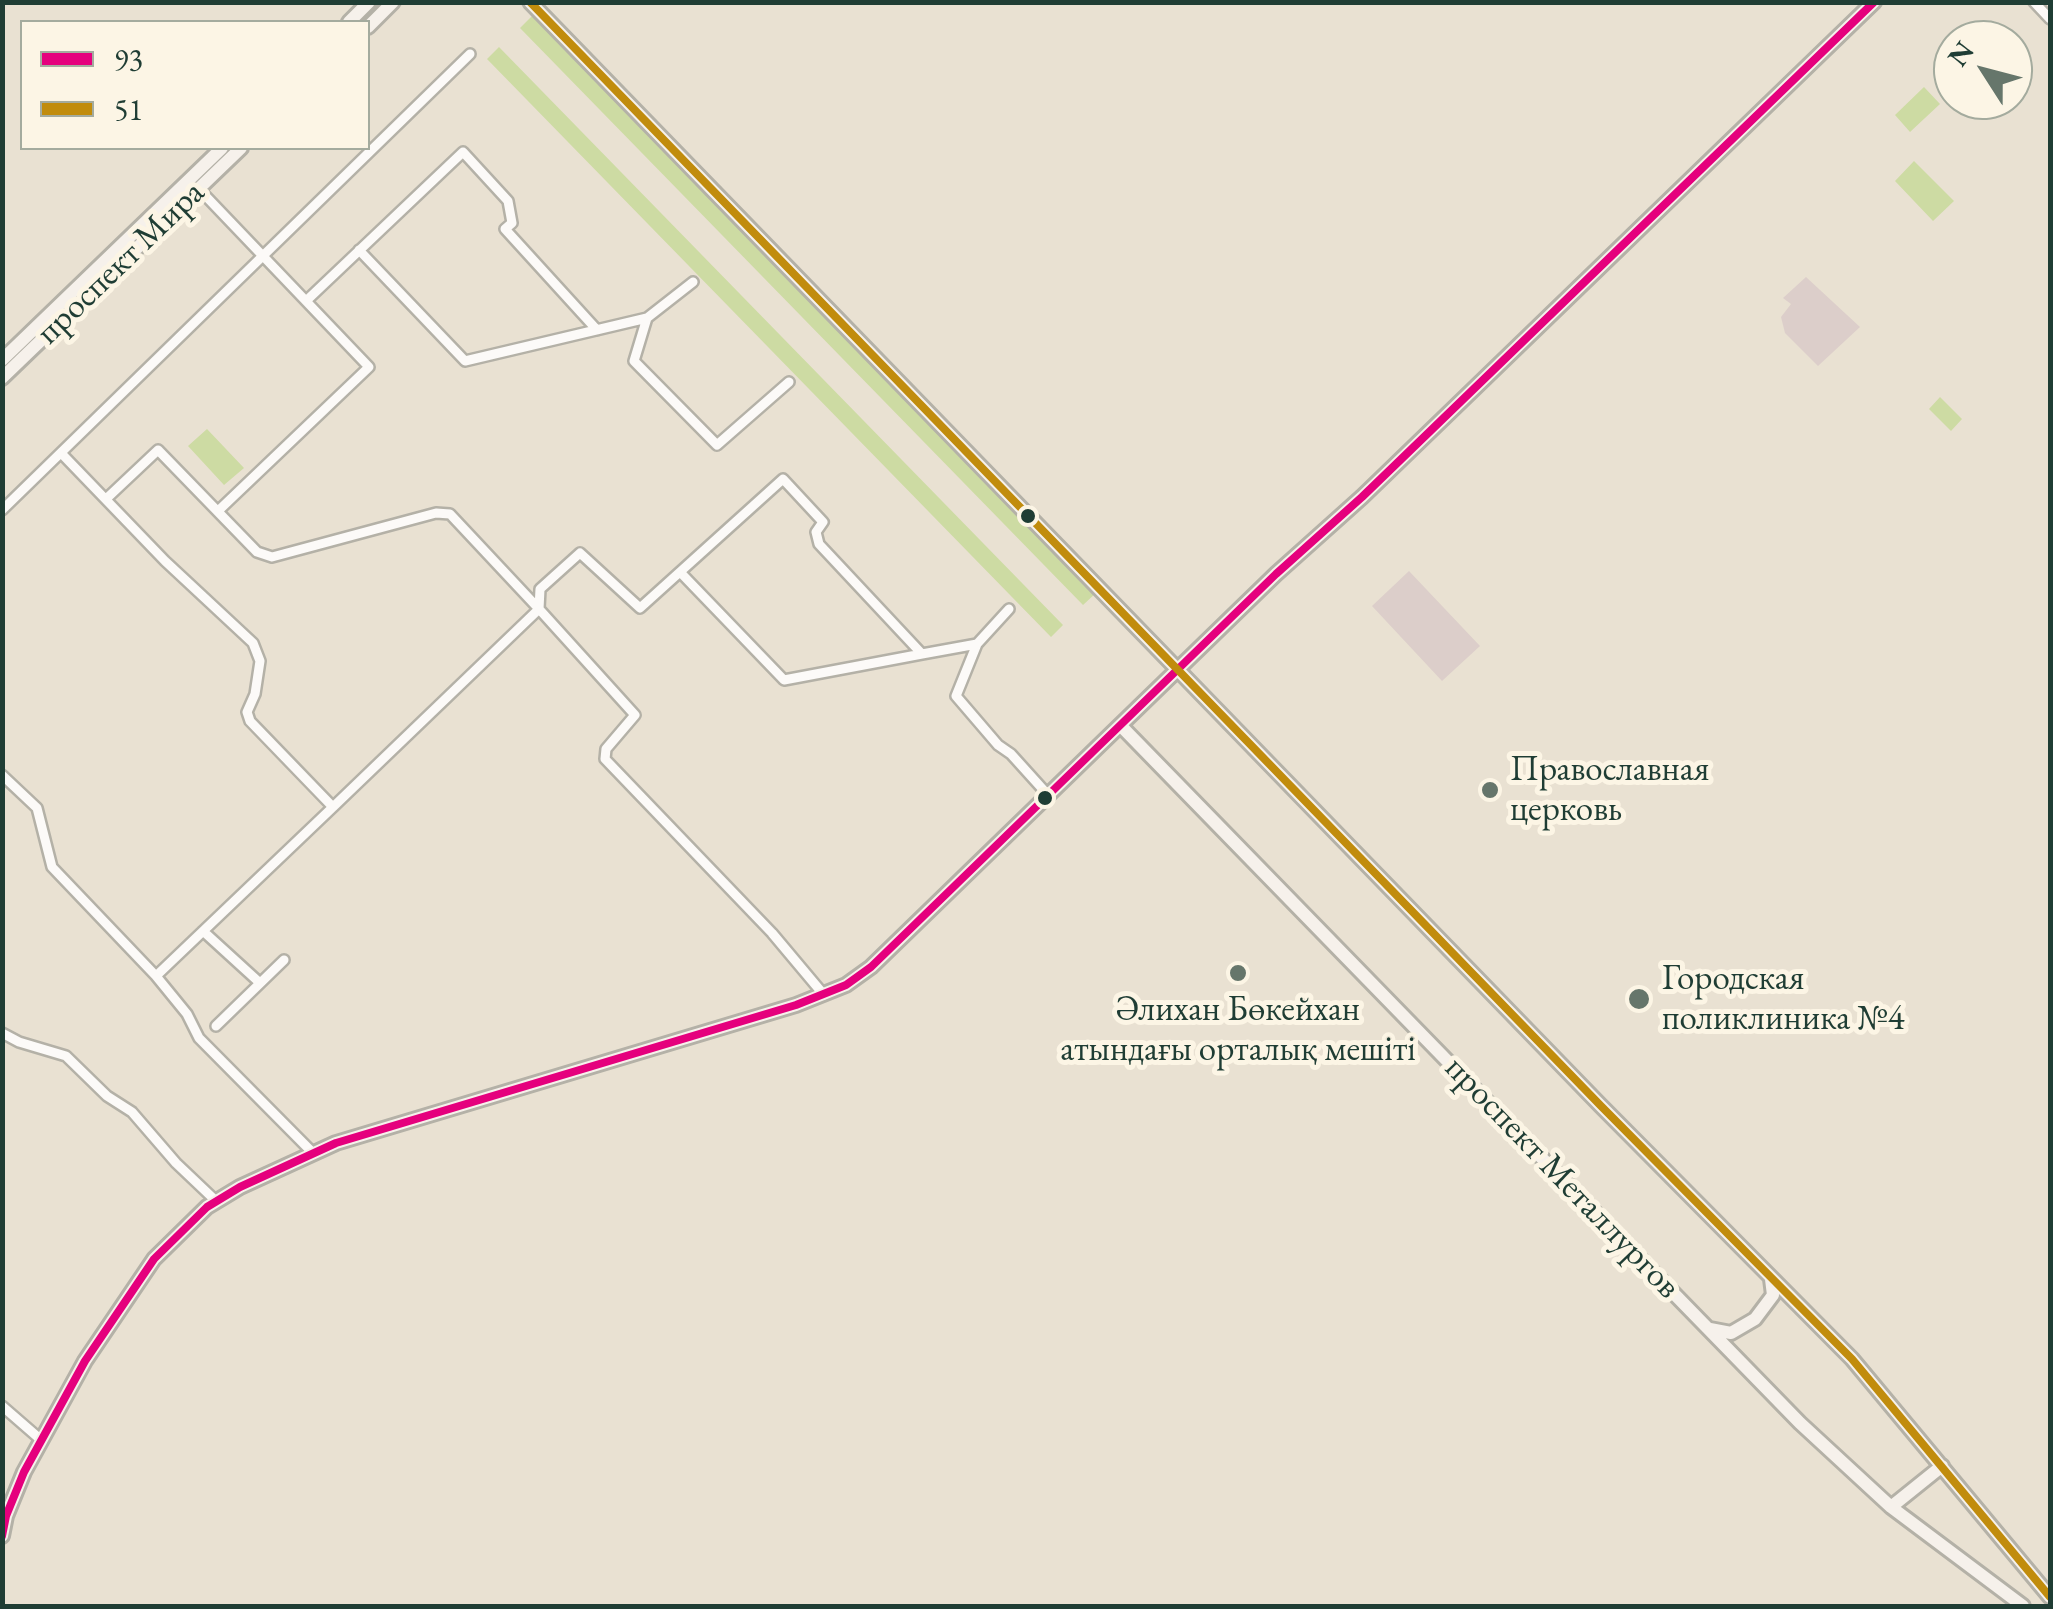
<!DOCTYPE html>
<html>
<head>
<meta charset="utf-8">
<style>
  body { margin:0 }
  #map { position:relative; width:2053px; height:1609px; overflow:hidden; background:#e9e1d2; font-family:"EB Garamond",serif }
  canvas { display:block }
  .frame { position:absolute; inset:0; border:5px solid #1f3d34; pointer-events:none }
  .legend { position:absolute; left:20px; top:20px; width:350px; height:130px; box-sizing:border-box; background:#fcf5e5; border:2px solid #a4ab9e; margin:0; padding:12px 18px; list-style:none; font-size:30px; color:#1f3d34 }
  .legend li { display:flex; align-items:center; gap:20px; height:50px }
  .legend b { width:50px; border:2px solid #a4ab9e }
  .north { position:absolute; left:1933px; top:20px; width:100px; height:100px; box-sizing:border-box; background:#fcf5e5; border:2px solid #a4ab9e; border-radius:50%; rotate:306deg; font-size:28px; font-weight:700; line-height:40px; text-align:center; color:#1f3d34 }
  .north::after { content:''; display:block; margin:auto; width:35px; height:45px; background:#66766b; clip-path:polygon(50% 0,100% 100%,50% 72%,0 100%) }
</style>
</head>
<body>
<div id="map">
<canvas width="2053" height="1609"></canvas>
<div class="frame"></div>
<ul class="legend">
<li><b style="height:12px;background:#e5007d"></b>93</li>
<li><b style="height:12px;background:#c18c0d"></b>51</li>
</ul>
<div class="north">N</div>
</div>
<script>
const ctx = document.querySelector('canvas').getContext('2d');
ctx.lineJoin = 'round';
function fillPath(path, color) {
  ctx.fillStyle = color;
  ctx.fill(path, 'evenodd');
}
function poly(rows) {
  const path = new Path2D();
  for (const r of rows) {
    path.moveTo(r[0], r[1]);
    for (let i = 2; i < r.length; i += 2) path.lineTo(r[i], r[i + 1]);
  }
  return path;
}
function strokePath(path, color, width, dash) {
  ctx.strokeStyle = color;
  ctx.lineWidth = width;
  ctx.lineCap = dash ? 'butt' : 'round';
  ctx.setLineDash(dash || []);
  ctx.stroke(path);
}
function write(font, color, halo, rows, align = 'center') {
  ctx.font = font + ' "EB Garamond",serif';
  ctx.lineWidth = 10;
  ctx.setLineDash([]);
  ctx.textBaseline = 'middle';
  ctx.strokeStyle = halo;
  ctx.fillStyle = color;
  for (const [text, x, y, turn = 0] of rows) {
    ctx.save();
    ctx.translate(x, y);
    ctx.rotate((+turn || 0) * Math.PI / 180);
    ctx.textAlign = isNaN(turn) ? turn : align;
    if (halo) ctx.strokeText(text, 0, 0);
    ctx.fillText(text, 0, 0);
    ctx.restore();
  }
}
fillPath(poly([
  [1806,277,1860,327,1818,366,1785,333,1781,317,1791,304,1783,298],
  [1409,571,1480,646,1442,681,1372,606]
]), '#dcceca');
fillPath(poly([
  [532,16,1096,593,1083,605,520,28],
  [499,47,1063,625,1051,637,487,59],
  [1924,87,1940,104,1910,132,1895,115],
  [1914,161,1954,201,1933,221,1895,181],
  [1940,397,1962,419,1951,431,1929,409],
  [207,429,244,468,224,485,188,446]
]), '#cddba3');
const street = poly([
  [2034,2,2050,19],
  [198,188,369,367,218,511,325,409],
  [359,250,465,361,647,318,693,282],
  [306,301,463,152,508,201,512,223,505,229,597,330],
  [647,318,634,361,717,445,789,382],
  [61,453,165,561,253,643,260,661,255,694,247,712,250,721,333,807,539,609,450,514,436,513,272,557,257,552,158,450,106,499],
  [2,510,470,54],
  [680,572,784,680,922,654],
  [1009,609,977,644,956,696,998,745,1011,754,1048,795],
  [2,775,37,808,52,867,156,976],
  [203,931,260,983],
  [824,995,772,933,605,759,606,749,635,715,539,609,540,589,580,553,640,608,783,479,823,522,816,532,819,544,922,654,977,644],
  [216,1026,284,960],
  [2,1033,19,1042,66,1056,107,1096,132,1112,176,1163,216,1201],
  [312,1152,199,1038,187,1014,156,976,333,807],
  [2,1406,40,1439]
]);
const secondary = poly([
  [530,2,1601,1106,1852,1359,2050,1597],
  [349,22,369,2],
  [368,27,393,2],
  [2,360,222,148],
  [2,378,241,148],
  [1121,726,1800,1423,1891,1507,2023,1606],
  [1710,1329,1731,1333,1755,1319,1773,1295,1771,1279],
  [1891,1507,1942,1466],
  [2,1536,6,1516,24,1472,85,1361,154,1259,207,1207,240,1187,336,1143,796,1005,846,985,871,967,1276,574,1362,497,1874,2]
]);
strokePath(street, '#b4b1a7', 14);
strokePath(secondary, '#b4b1a7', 18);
strokePath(street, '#fcfaf8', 9);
strokePath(secondary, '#f6f1eb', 12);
strokePath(poly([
  [2,1536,6,1516,24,1472,85,1361,154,1259,207,1207,240,1187,336,1143,796,1005,846,985,871,967,1276,574,1362,497,1874,2]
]), '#e5007d', 8);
strokePath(poly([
  [530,2,1601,1106,1852,1359,2050,1597]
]), '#c18c0d', 8);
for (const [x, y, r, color] of [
  [1028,516,9,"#1f3d34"],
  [1490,790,10,"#66766b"],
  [1045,798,9,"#1f3d34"],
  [1238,973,10,"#66766b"],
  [1639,999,12,"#66766b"]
]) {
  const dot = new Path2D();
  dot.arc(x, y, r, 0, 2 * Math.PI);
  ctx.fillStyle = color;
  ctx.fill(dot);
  strokePath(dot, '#fcf5e5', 4);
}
write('35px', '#1f3d34', '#fcf5e5', [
  ["проспект Мира",121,263,-44],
  ["проспект Металлургов",1562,1178,46]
]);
write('35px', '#1f3d34', '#fcf5e5', [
  ["Православная",1510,770],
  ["церковь",1510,810],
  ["Городская",1662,979],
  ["поликлиника №4",1662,1019],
  ["Әлихан Бөкейхан",1238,1010,"center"],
  ["атындағы орталық мешіті",1238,1050,"center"]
], 'left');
</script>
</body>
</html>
